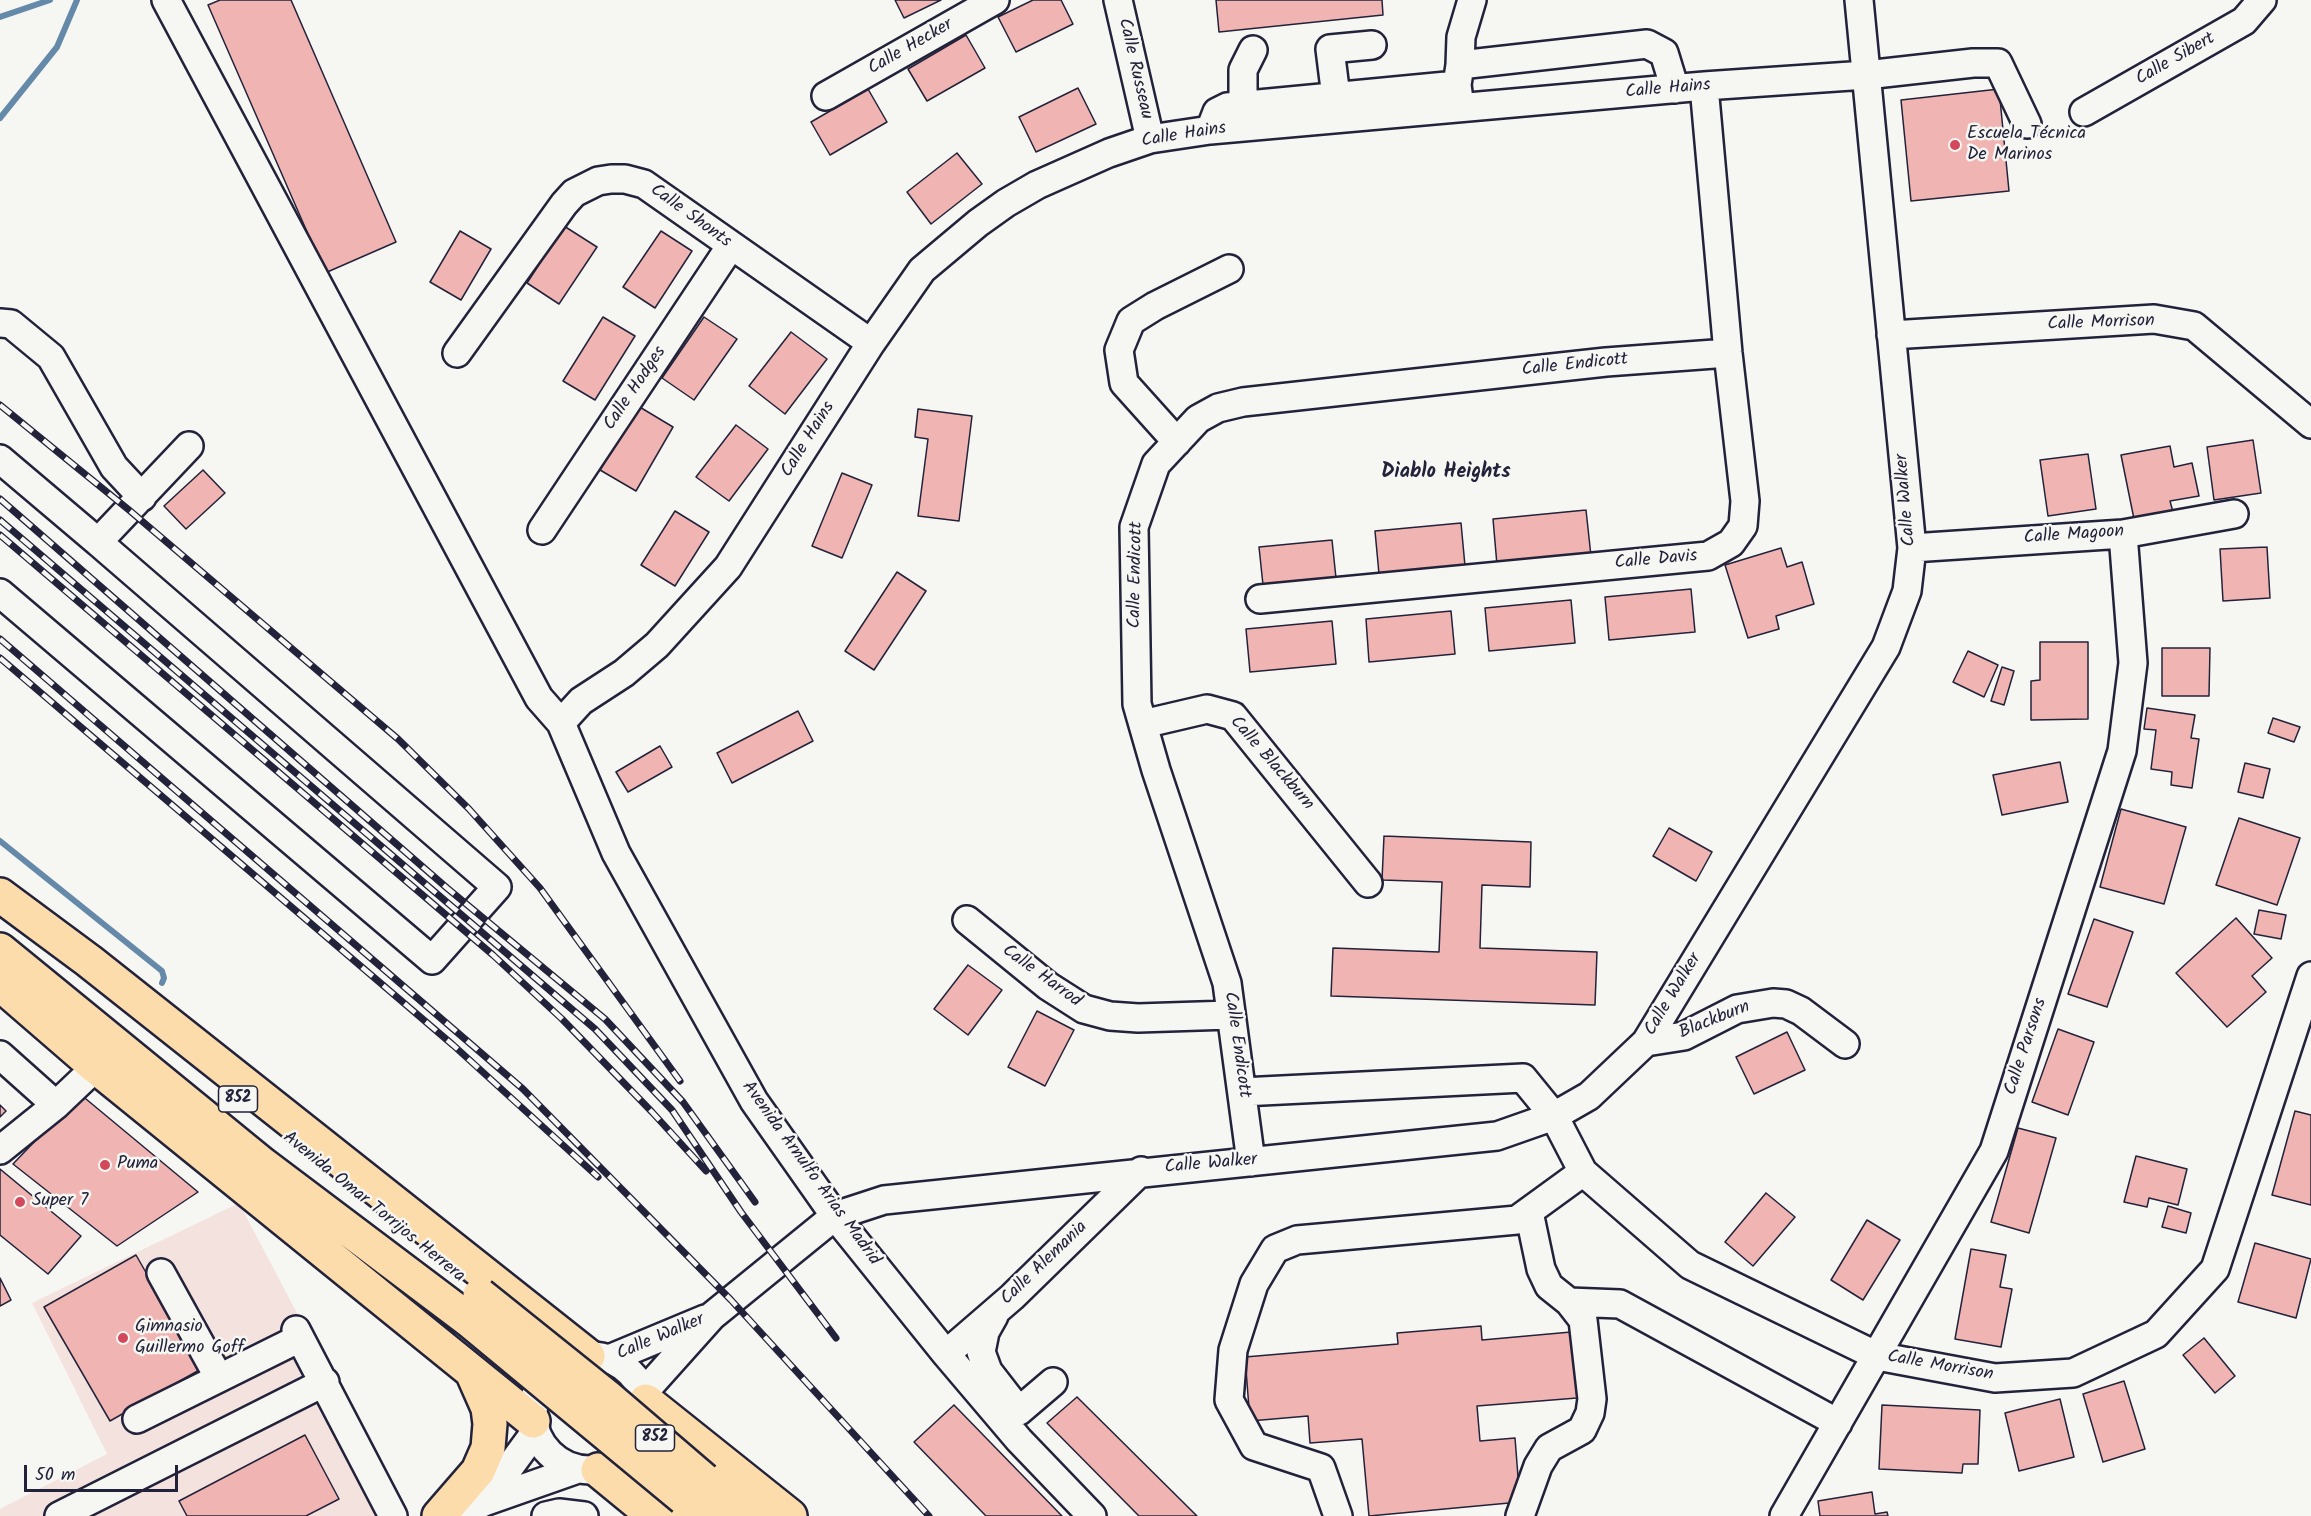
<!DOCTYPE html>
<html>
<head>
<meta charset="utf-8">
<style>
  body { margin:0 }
  #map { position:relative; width:2311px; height:1516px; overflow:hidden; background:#f6f6f2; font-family:Kalam,sans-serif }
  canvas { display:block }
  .scale { position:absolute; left:24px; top:1465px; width:154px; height:27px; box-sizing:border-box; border:3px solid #22223b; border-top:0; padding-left:8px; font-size:18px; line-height:21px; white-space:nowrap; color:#22223b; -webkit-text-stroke:4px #f6f6f2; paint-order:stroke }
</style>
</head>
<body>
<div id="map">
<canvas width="2311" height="1516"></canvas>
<div class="scale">50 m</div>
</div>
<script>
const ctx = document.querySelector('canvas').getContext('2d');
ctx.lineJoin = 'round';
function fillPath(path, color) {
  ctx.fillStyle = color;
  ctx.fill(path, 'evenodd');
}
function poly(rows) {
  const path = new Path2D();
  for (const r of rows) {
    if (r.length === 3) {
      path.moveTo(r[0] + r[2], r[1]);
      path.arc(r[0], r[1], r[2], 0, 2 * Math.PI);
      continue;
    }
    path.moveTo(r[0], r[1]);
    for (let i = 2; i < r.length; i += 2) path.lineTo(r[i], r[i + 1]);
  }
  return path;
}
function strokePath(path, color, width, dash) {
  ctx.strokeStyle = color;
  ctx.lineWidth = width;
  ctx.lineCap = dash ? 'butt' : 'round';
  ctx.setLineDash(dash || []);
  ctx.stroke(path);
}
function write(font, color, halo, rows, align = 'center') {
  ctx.font = font + ' Kalam,sans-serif';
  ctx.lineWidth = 5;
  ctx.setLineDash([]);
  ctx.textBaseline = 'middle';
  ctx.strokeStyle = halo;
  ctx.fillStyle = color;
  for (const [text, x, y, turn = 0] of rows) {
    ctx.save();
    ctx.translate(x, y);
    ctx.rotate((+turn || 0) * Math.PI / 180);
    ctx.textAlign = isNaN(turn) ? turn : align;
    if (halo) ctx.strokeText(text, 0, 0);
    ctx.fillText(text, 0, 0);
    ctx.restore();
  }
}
fillPath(poly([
  [239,1203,401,1511,391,1516,0,1516,0,1509,107,1454,32,1303]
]), '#f4e2df');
strokePath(poly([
  [0,17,50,0],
  [0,118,57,47,77,0],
  [0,841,162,971,164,978,162,983]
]), '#6589a9', 6);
const building = poly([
  [220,0,291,0,396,242,325,273,208,5,220,0],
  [895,0,941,0,904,18,895,0],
  [1033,0,1061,0,1073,24,1016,52,998,17,1033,0],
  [1216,0,1382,0,1383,15,1219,32,1216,0],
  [966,35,985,68,927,101,908,69,966,35],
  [1078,88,1096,124,1036,152,1019,117,1078,88],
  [868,89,887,122,830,155,811,122,868,89],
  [1999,89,2009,191,1911,201,1901,100,1999,89],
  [957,153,982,184,931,224,907,192,957,153],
  [564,226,597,247,559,304,527,283,564,226],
  [460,231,491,249,461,300,430,282,460,231],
  [661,231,692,251,655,308,623,287,661,231],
  [603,317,635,336,595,400,563,381,603,317],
  [704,317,737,339,694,400,662,378,704,317],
  [791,332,827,359,785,414,749,386,791,332],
  [638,406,673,427,636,491,600,470,638,406],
  [918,409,972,416,959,521,918,516,928,439,915,437,918,409],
  [736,425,768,449,729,501,696,477,736,425],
  [2253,440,2261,493,2214,500,2207,447,2253,440],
  [2170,446,2174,467,2192,463,2199,496,2170,501,2173,512,2134,519,2121,455,2170,446],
  [2088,454,2096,509,2048,516,2040,460,2088,454],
  [203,470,225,493,186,529,164,506,203,470],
  [842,473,872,485,842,558,812,546,842,473],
  [1586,510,1591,556,1497,565,1493,519,1586,510],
  [675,511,709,532,675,586,641,565,675,511],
  [1461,523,1465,566,1379,574,1375,531,1461,523],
  [1332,540,1336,578,1263,585,1259,547,1332,540],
  [2267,547,2270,598,2223,601,2220,549,2267,547],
  [1781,548,1787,567,1802,562,1814,604,1776,616,1779,629,1748,638,1725,565,1781,548],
  [897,572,926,591,874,670,845,651,897,572],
  [1691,589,1695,632,1609,640,1605,597,1691,589],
  [1571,600,1575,643,1489,651,1485,608,1571,600],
  [1451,611,1455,654,1369,662,1366,619,1451,611],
  [1332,621,1336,664,1250,672,1246,629,1332,621],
  [2040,642,2088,642,2088,719,2031,720,2031,681,2040,680,2040,642],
  [2162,648,2210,648,2209,696,2162,696,2162,648],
  [1968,651,1998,665,1984,697,1953,682,1968,651],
  [2002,667,2014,671,2004,705,1991,701,2002,667],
  [2147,708,2195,715,2191,738,2199,739,2192,788,2171,785,2172,772,2151,769,2156,730,2144,729,2147,708],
  [798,711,813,741,732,783,717,753,798,711],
  [2273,718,2300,727,2294,742,2268,733,2273,718],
  [660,746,672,767,628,792,616,772,660,746],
  [2060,762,2068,802,2002,815,1993,775,2060,762],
  [2245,763,2270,769,2263,798,2238,792,2245,763],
  [2121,809,2186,827,2164,904,2100,887,2121,809],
  [2239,818,2300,838,2277,905,2216,885,2239,818],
  [1669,828,1712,852,1696,881,1653,856,1669,828],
  [1384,836,1531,842,1530,887,1482,885,1480,948,1597,952,1595,1005,1331,996,1333,948,1439,952,1442,882,1382,880,1384,836],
  [2259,910,2286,915,2281,939,2254,934,2259,910],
  [2236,918,2272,958,2252,976,2266,992,2227,1027,2176,973,2236,918],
  [2094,919,2133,932,2107,1007,2068,994,2094,919],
  [968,965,1002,990,968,1035,934,1009,968,965],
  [1037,1011,1074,1030,1045,1086,1008,1067,1037,1011],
  [2058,1029,2094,1042,2068,1115,2032,1102,2058,1029],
  [1787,1032,1805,1070,1754,1094,1736,1057,1787,1032],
  [80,1094,198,1192,117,1246,13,1164,80,1094],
  [0,1105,6,1111,0,1117,0,1105],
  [2295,1111,2311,1115,2311,1205,2272,1195,2295,1111],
  [2018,1128,2056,1138,2029,1233,1991,1222,2018,1128],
  [2136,1156,2187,1169,2178,1205,2149,1198,2147,1207,2124,1202,2136,1156],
  [0,1169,81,1236,48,1274,0,1235,0,1169],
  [1766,1193,1795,1217,1753,1266,1725,1242,1766,1193],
  [2168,1206,2191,1213,2186,1233,2162,1227,2168,1206],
  [1867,1220,1900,1240,1863,1300,1831,1280,1867,1220],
  [2255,1243,2311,1259,2296,1318,2238,1302,2255,1243],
  [1971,1249,2006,1255,2000,1287,2012,1289,2001,1347,1955,1339,1971,1249],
  [136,1255,201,1369,110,1421,44,1307,136,1255],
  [0,1278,11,1300,0,1306,0,1278],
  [1481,1326,1482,1340,1571,1332,1577,1398,1477,1406,1480,1441,1515,1438,1520,1502,1369,1516,1362,1439,1310,1443,1308,1416,1250,1421,1245,1357,1398,1344,1397,1333,1481,1326],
  [2204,1338,2235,1376,2215,1393,2183,1355,2204,1338],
  [2124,1381,2145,1449,2103,1462,2083,1394,2124,1381],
  [1077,1397,1197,1516,1139,1516,1047,1423,1077,1397],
  [2060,1399,2074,1457,2019,1471,2005,1413,2060,1399],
  [954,1405,1062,1516,986,1516,914,1442,954,1405],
  [1882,1405,1980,1410,1978,1464,1963,1464,1962,1473,1879,1469,1882,1405],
  [305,1435,339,1499,306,1516,187,1516,179,1501,305,1435],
  [1872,1492,1875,1514,1887,1512,1888,1516,1820,1516,1818,1501,1872,1492]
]);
fillPath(building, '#f0b5b2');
strokePath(building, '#22223b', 1.5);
const minor = poly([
  [166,0,539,698,561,723,616,853,754,1101,835,1216,946,1354,1019,1440,1092,1516],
  [1118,0,1150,139],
  [1460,65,1461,37,1472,0],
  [826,96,995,0],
  [1336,97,1330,49,1372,45],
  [1243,104,1243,70,1253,50],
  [1460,107,1457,85,1460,65,1647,44,1664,53,1675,89],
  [2084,112,2244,21,2262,0],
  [1210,130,1217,112,1227,107,1457,85],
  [0,323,11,324,51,357,114,467,142,497],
  [1891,335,2154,319,2194,326,2311,424],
  [457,353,564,204,574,193,598,181,611,179,625,179,644,184,871,343],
  [1177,442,1124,383,1119,350,1131,321,1155,306,1229,269],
  [0,459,98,542],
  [542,530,730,247],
  [1912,548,2123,534,2234,514],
  [0,593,432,960,497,887,98,542,189,446],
  [1260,599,1708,556,1731,543,1743,526,1745,501,1728,353,1704,86],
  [561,723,581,701,624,673,657,645,728,567,871,343,922,270,978,223,1006,203,1037,185,1109,153,1150,139,1210,130,1704,86,1866,75,1973,63,1998,63,2027,124],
  [1143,724,1207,709,1233,716,1368,883],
  [967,920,1048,986,1084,1009,1110,1016,1138,1018,1230,1015],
  [1646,1042,1684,1036,1737,1009,1773,1003,1786,1004,1801,1011,1845,1044],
  [0,1055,56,1105],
  [1242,1092,1523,1078,1554,1116,1583,1172,1690,1265,1877,1356,1995,1378,2073,1373,2156,1334,2215,1269,2311,976],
  [0,1150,56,1105,96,1067],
  [1251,1162,1227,983,1156,770,1137,704,1134,527,1156,464,1198,419,1218,408,1243,402,1606,362,1728,353],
  [161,1273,219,1378],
  [1569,1302,1620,1304,1838,1423],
  [994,1316,985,1332,981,1352,988,1371,1019,1411,1053,1382],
  [296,1330,393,1516],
  [946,1354,1012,1297,1141,1171],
  [590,1413,57],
  [609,1359,705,1319],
  [644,1392,712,1316,835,1216,884,1200,1497,1136,1554,1116,1589,1096,1646,1042,1886,647,1907,591,1912,548,1859,0],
  [137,1419,300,1338],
  [484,1502,536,1431],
  [59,1516,325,1382],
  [457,1516,484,1502,578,1469],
  [546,1516,559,1513,584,1516],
  [1338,1516,1321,1468,1254,1446,1229,1400,1233,1350,1254,1284,1275,1249,1297,1240,1517,1220,1583,1172],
  [1520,1516,1538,1466,1549,1448,1582,1430,1590,1413,1592,1399,1583,1320,1569,1302,1549,1286,1541,1269,1529,1212],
  [1784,1516,1994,1151,2122,751,2133,663,2123,534]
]);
const major = poly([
  [0,895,89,961,588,1356],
  [0,950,262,1164,469,1320],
  [0,984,96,1067,533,1421],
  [646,1401,790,1516],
  [598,1470,654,1516],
  [704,1480,748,1516],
  [684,1498,707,1516],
  [439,1516,478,1471,488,1448,490,1424,488,1408,473,1374],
  [666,1516,665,1502,669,1486,689,1467]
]);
strokePath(minor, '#22223b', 32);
strokePath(major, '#22223b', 38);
strokePath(minor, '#f6f6f2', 27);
strokePath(major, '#fddcac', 33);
const rail = poly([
  [0,405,129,510,398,739,469,809,540,888,680,1081],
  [0,499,447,888,605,1019,683,1102,755,1202],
  [0,520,595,1029,672,1110,741,1212,836,1338],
  [0,535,493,955,562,1019,652,1112,706,1171],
  [0,639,523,1089,731,1300,929,1516],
  [0,658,453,1045,598,1177]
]);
strokePath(rail, '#22223b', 7);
strokePath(rail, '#f6f6f2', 4.5, [14]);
const majorBridge = poly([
  [480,1295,606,1396,704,1480],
  [469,1320,684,1498]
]);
strokePath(majorBridge, '#22223b', 38, []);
strokePath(majorBridge, '#fddcac', 33);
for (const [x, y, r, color] of [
  [1955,145,6,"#d1495b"],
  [105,1165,6,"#d1495b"],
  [20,1202,6,"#d1495b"],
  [123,1338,6,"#d1495b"]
]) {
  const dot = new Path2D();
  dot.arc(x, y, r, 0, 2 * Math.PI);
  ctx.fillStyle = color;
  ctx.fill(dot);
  strokePath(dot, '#f6f6f2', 2);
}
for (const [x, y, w] of [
  [238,1099,39],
  [655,1438,39]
]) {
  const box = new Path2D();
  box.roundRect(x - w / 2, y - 13, w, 26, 4.5);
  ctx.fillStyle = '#f6f6f2';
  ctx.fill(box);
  strokePath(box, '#22223b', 1.5);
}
write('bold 16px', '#22223b', null, [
  ["852",238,1099],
  ["852",655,1438]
]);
write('18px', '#22223b', '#f6f6f2', [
  ["Calle Hecker",911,48,-30],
  ["Calle Sibert",2176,60,-30],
  ["Calle Russeau",1134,69,77],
  ["Calle Hains",1668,90,-5],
  ["Calle Hains",1184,136,-9],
  ["Calle Shonts",690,217,36],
  ["Calle Morrison",2101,324,-2],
  ["Calle Endicott",1575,366,-6],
  ["Calle Hodges",636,389,-56],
  ["Calle Hains",809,440,-58],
  ["Calle Walker",1907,500,-95],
  ["Calle Magoon",2074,536,-4],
  ["Calle Davis",1656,561,-5],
  ["Calle Endicott",1137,575,-89],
  ["Calle Blackburn",1271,764,49],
  ["Calle Harrod",1041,977,36],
  ["Calle Walker",1674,995,-59],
  ["Blackburn",1715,1021,-22],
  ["Calle Endicott",1236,1045,82],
  ["Calle Parsons",2027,1047,-72],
  ["Calle Walker",1211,1165,-5],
  ["Avenida Arnulfo Arias Madrid",810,1174,54],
  ["Avenida Omar Torrijos Herrera",373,1208,39],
  ["Calle Alemania",1045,1264,-44],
  ["Calle Walker",661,1338,-23],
  ["Calle Morrison",1940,1367,10]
]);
write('18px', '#22223b', '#f6f6f2', [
  ["Escuela Técnica",1967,135],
  ["De Marinos",1967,156],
  ["Puma",117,1165],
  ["Super 7",32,1202],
  ["Gimnasio",135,1328],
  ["Guillermo Goff",135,1349]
], 'left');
write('bold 20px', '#22223b', '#f6f6f2', [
  ["Diablo Heights",1446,474]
]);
</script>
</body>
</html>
